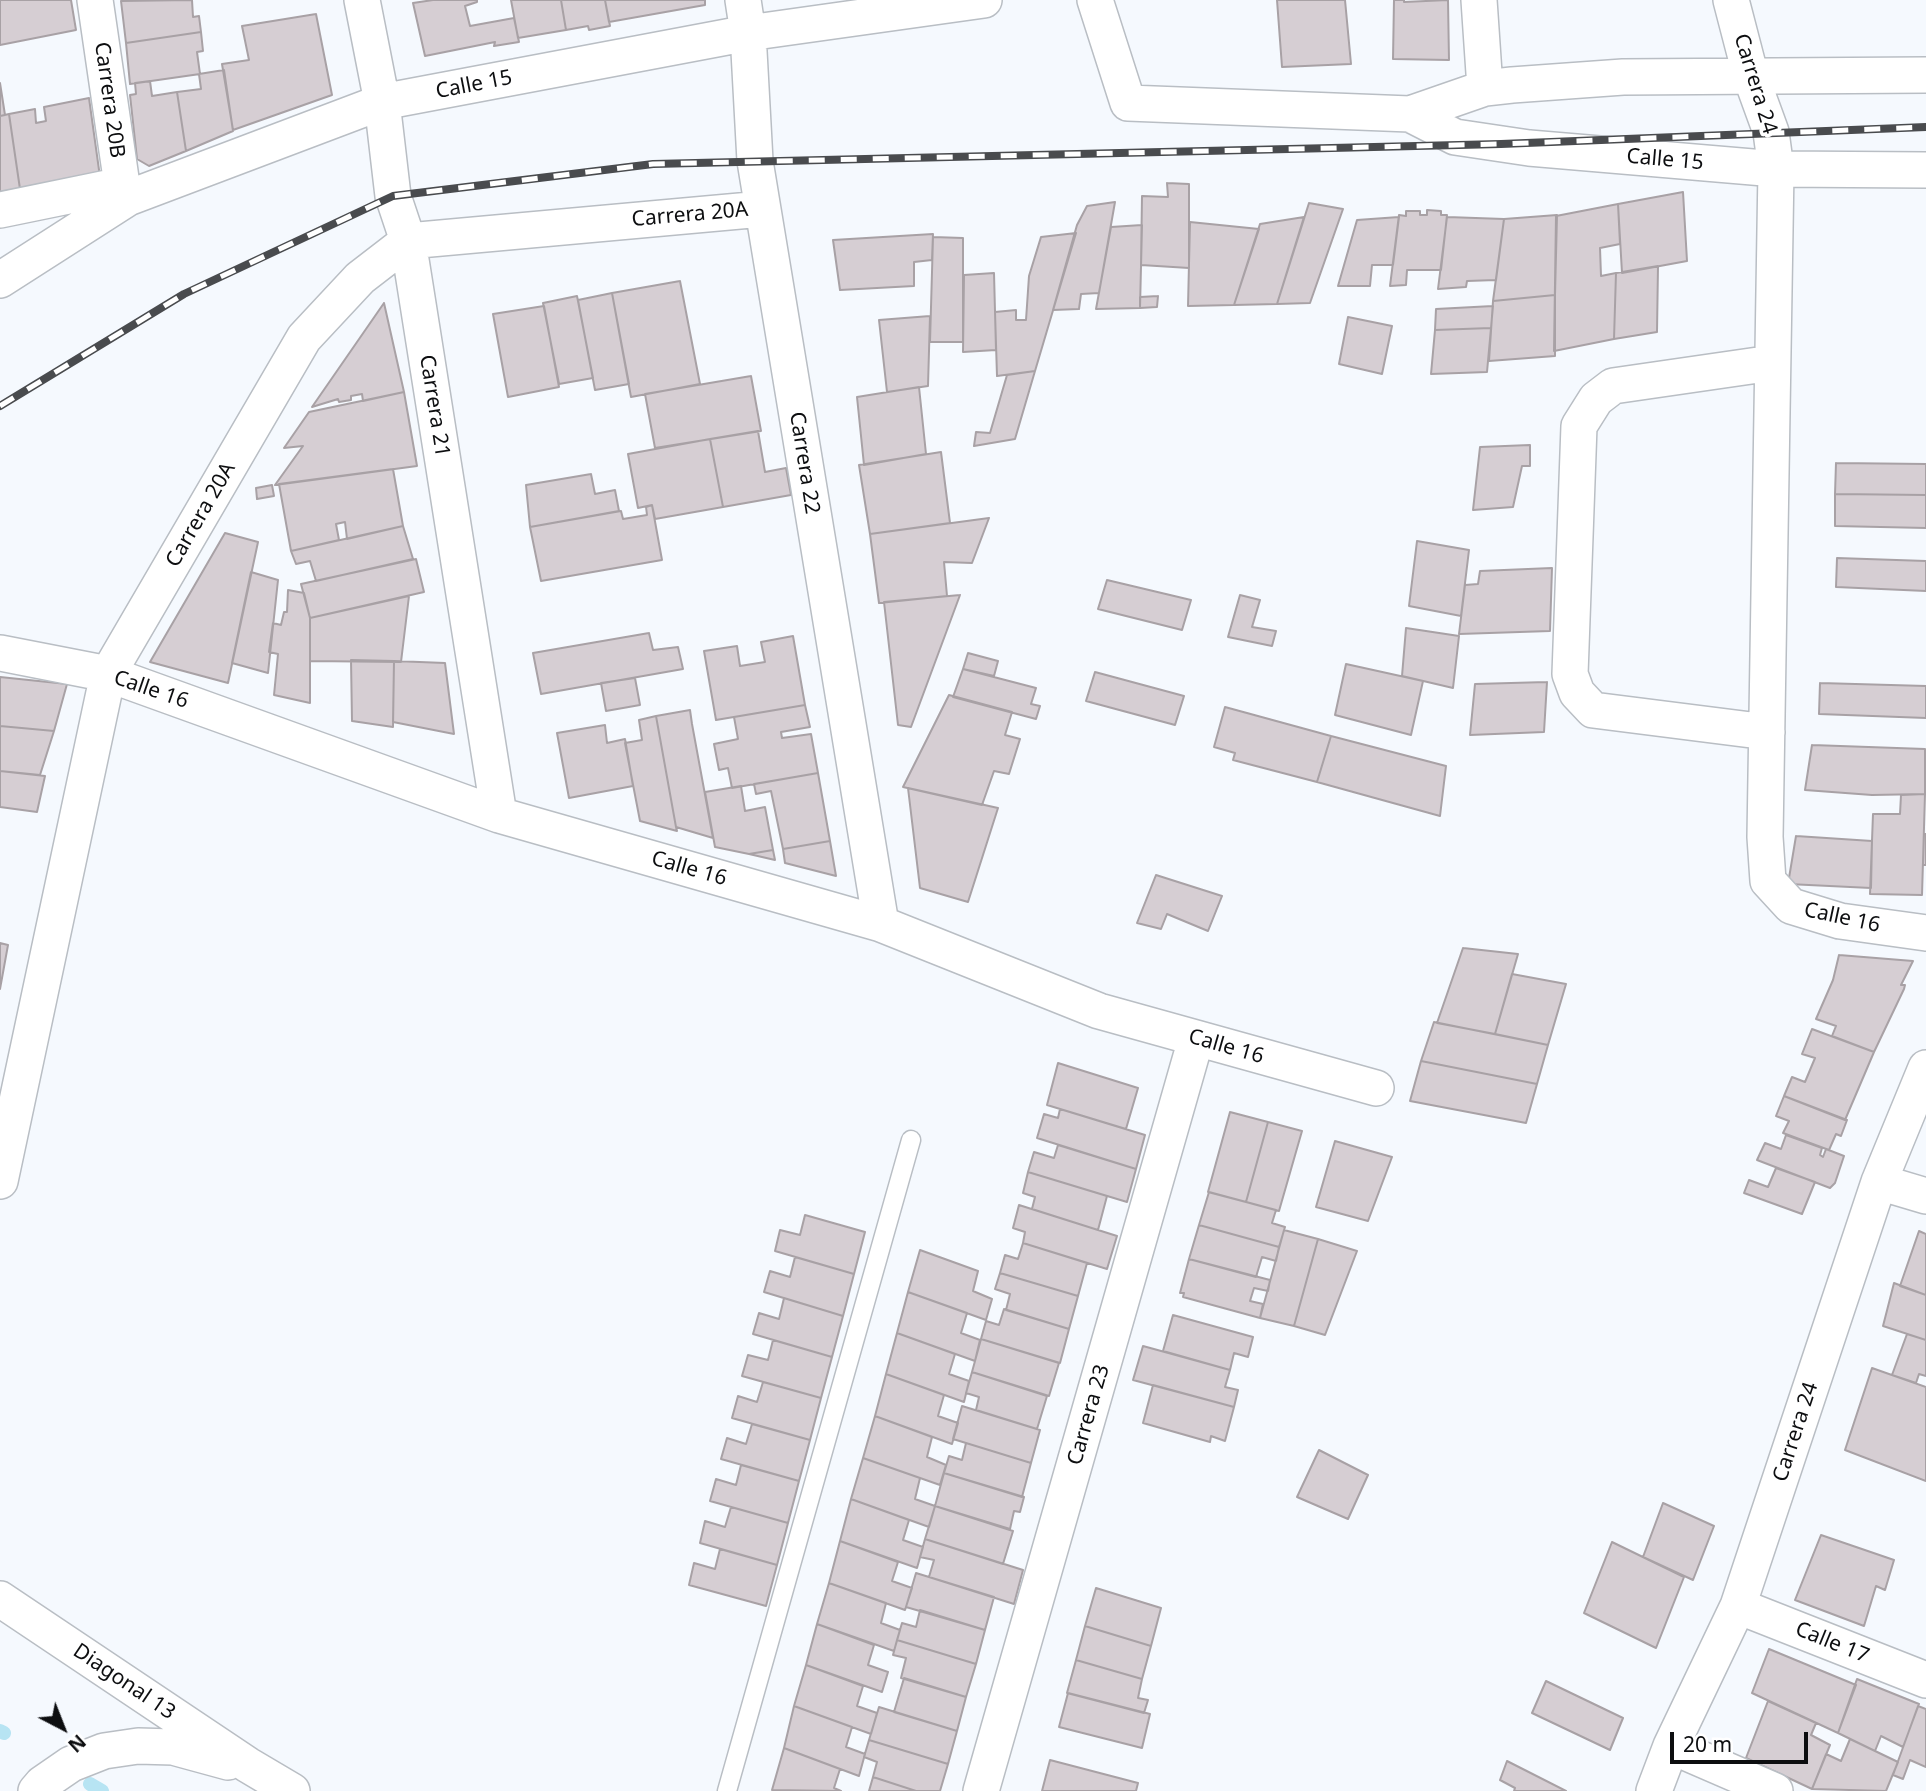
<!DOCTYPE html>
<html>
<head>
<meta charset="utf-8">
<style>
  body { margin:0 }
  #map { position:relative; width:1926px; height:1791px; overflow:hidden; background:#f5f9fe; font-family:"Noto Sans",sans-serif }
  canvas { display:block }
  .north { position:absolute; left:28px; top:1693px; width:70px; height:70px; -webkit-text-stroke:5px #fff; paint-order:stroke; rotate:138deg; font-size:19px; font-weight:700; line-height:28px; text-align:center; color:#0d0e10 }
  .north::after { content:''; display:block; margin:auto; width:24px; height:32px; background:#0d0e10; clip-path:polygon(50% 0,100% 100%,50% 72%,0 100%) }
  .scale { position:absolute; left:1670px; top:1732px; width:138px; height:32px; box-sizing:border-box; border:4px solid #0d0e10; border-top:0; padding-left:9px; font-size:21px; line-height:24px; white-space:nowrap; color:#0d0e10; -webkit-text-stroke:5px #fff; paint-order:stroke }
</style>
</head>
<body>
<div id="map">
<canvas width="1926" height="1791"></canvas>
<div class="north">N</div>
<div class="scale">20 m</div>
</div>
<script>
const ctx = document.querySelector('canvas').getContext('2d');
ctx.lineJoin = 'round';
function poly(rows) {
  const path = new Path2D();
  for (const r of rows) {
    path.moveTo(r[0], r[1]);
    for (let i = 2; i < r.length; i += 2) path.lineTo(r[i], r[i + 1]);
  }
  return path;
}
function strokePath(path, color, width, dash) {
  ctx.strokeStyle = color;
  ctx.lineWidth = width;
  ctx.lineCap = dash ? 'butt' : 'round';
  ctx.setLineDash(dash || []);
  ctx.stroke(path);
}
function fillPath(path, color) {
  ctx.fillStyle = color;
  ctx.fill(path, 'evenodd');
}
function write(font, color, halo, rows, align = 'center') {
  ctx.font = font + ' "Noto Sans",sans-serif';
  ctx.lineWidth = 7;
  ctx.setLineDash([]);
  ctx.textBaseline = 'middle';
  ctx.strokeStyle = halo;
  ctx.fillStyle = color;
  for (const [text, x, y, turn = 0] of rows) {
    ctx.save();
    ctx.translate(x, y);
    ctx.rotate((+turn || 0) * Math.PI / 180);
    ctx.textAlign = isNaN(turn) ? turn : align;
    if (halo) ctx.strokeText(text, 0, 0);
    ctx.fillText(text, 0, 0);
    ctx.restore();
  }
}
strokePath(poly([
  [0,1731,4,1733],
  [90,1784,102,1791]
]), '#b7e4f3', 14);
const building = poly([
  [0,0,71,0,76,30,0,45,0,0],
  [192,0,193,17,199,16,201,32,126,43,121,1,192,0],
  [433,0,477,0,477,2,465,6,470,26,514,18,519,42,494,46,495,42,425,56,413,3,433,0],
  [511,0,561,0,566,30,518,38,511,0],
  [561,0,605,0,610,26,589,30,588,26,566,30,561,0],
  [605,0,705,0,705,5,609,22,605,0],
  [1277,0,1345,0,1351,64,1282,67,1277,0],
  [1394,0,1404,0,1404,2,1448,0,1449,60,1393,59,1394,0],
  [316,14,332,95,233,130,222,64,249,60,242,26,316,14],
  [201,32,203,51,197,52,200,74,130,84,126,43,201,32],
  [224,70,233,131,186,151,177,92,201,89,199,74,224,70],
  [150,81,152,96,177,92,186,151,149,166,137,159,130,95,136,94,135,83,150,81],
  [0,83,5,115,0,116,0,83],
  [89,98,100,177,20,189,9,114,35,109,36,123,46,121,44,107,89,98],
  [9,114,20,189,0,197,0,116,9,114],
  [1167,183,1189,184,1189,268,1141,265,1142,196,1168,197,1167,183],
  [1683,192,1687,261,1622,273,1618,204,1683,192],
  [1115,202,1099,293,1081,294,1079,309,1053,310,1077,225,1087,206,1115,202],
  [1309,203,1343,209,1310,303,1277,304,1309,203],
  [1618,204,1620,244,1600,248,1601,276,1616,273,1614,339,1554,351,1556,216,1618,204],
  [1427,210,1441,211,1441,215,1447,215,1441,270,1407,270,1406,285,1390,286,1399,215,1406,216,1406,211,1420,211,1420,215,1427,215,1427,210],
  [1557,215,1555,295,1493,301,1504,219,1557,215],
  [1304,217,1277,304,1234,305,1260,224,1304,217],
  [1399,217,1393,265,1372,265,1370,286,1338,286,1357,220,1399,217],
  [1447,217,1504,219,1496,280,1467,281,1466,287,1438,289,1447,217],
  [1190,222,1259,229,1234,305,1188,306,1190,222],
  [1142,225,1140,308,1096,309,1111,227,1142,225],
  [1076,233,1035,371,997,376,995,312,1016,310,1016,320,1026,320,1029,276,1041,237,1076,233],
  [933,234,932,260,914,262,914,286,840,290,833,240,933,234],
  [933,237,963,238,963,342,930,342,933,237],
  [1658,266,1657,332,1614,339,1616,273,1658,266],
  [994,273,996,350,963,352,964,275,994,273],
  [680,281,700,384,631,397,612,293,680,281],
  [612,293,629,384,595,390,578,300,612,293],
  [1555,295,1555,356,1489,361,1493,301,1555,295],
  [577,296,593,378,559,384,543,303,577,296],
  [1158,296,1157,307,1140,308,1140,297,1158,296],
  [384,303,404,392,363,401,362,394,351,396,351,400,339,402,338,399,312,407,384,303],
  [544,306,559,387,508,397,493,314,544,306],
  [1493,306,1491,328,1435,330,1436,309,1493,306],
  [930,316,928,386,887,392,879,320,930,316],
  [1348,317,1392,326,1382,374,1339,364,1348,317],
  [1491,328,1487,372,1431,374,1435,330,1491,328],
  [1035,371,1015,439,974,446,976,432,990,433,1007,375,1035,371],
  [751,376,761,431,655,448,645,394,751,376],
  [919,387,926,454,864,465,857,397,919,387],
  [404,392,417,466,275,485,303,446,284,448,309,412,404,392],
  [758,431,765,472,786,468,791,495,723,507,710,439,758,431],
  [710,439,723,507,655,519,652,505,638,508,628,454,710,439],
  [1530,445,1530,466,1522,466,1513,507,1473,510,1480,447,1530,445],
  [941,452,950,523,870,534,859,465,941,452],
  [1836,463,1926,464,1926,495,1835,494,1836,463],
  [393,469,403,526,347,539,345,522,336,524,339,540,291,551,279,484,393,469],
  [591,474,595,494,615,490,619,511,530,527,526,485,591,474],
  [272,485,274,496,257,499,256,488,272,485],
  [1835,494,1926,495,1926,528,1835,526,1835,494],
  [652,505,662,560,541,581,530,527,621,511,623,519,647,515,646,507,652,505],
  [989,518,972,563,944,562,947,596,879,603,870,534,989,518],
  [403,526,413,559,316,581,310,561,296,564,291,551,403,526],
  [225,533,258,542,228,683,150,662,225,533],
  [1417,541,1469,550,1461,616,1409,606,1417,541],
  [1837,558,1926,561,1926,591,1836,587,1837,558],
  [416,559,424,592,310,618,301,584,416,559],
  [1552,568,1550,631,1459,634,1465,585,1478,584,1480,571,1552,568],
  [251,572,278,580,268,673,232,663,251,572],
  [1107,580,1191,600,1182,630,1098,609,1107,580],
  [288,590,304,593,310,618,310,703,274,695,278,654,269,652,273,623,281,625,284,612,287,612,288,590],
  [960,595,911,727,898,725,884,602,960,595],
  [1240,595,1260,600,1252,627,1276,631,1272,646,1228,637,1240,595],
  [409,596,401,662,310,661,310,618,409,596],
  [1406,628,1459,636,1453,688,1402,676,1406,628],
  [649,633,653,650,678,647,683,669,541,694,533,653,649,633],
  [793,636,805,705,716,720,704,651,737,646,740,666,765,662,761,642,793,636],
  [968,653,998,661,994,676,963,669,968,653],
  [351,660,394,661,393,727,352,721,351,660],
  [394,661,445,663,454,734,393,722,394,661],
  [1346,664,1423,681,1411,735,1335,715,1346,664],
  [963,669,1036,688,1031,704,1040,706,1036,719,953,697,963,669],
  [1095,672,1184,696,1175,725,1086,701,1095,672],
  [0,677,67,684,54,731,0,726,0,677],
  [635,678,640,705,606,711,601,683,635,678],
  [1547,682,1544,732,1470,735,1475,684,1547,682],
  [1820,683,1926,686,1926,718,1819,714,1820,683],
  [949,695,1012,712,1005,735,1020,739,1009,774,994,771,982,805,903,787,949,695],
  [805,705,810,727,781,732,782,738,811,734,818,773,732,788,728,768,719,770,714,744,738,739,734,717,805,705],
  [1225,707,1331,736,1317,782,1233,760,1235,753,1214,747,1225,707],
  [690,710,692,724,713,838,676,827,656,716,690,710],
  [656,716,676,827,677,831,640,821,625,743,642,740,639,720,656,716],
  [605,725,607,743,625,739,633,786,569,798,557,733,605,725],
  [0,726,54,731,40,775,0,771,0,726],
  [1331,736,1446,766,1440,816,1317,782,1331,736],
  [1812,745,1925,749,1925,794,1872,795,1805,790,1812,745],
  [0,771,45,776,37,812,0,807,0,771],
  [818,773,830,841,783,849,771,791,756,794,754,784,818,773],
  [741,786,745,811,765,807,773,850,749,854,715,847,705,792,741,786],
  [908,788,998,808,968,902,920,888,908,788],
  [1925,794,1922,895,1870,894,1873,814,1900,814,1901,795,1925,794],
  [1924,834,1926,834,1926,865,1923,865,1924,834],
  [1796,836,1872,841,1871,888,1788,884,1796,836],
  [830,841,836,876,785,863,783,849,830,841],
  [773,850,775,860,749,854,773,850],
  [1156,875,1222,896,1208,931,1167,914,1161,929,1137,923,1156,875],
  [0,943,8,945,0,989,0,943],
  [1463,948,1518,954,1495,1034,1437,1023,1463,948],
  [1839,955,1913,961,1901,985,1905,985,1904,989,1874,1052,1832,1036,1836,1026,1816,1019,1833,980,1839,955],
  [1512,974,1566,984,1548,1045,1495,1034,1512,974],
  [1434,1022,1548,1045,1537,1084,1421,1061,1434,1022],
  [1812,1029,1874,1052,1845,1120,1784,1096,1792,1077,1805,1082,1815,1058,1802,1054,1812,1029],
  [1421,1061,1537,1084,1526,1123,1410,1101,1421,1061],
  [1058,1063,1138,1088,1126,1129,1047,1105,1058,1063],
  [1784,1096,1847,1120,1841,1136,1836,1134,1829,1150,1783,1133,1789,1121,1776,1116,1784,1096],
  [1060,1109,1145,1135,1136,1169,1037,1138,1044,1114,1058,1118,1060,1109],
  [1230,1112,1268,1122,1246,1202,1208,1192,1230,1112],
  [1268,1122,1302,1131,1279,1211,1246,1202,1268,1122],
  [1786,1135,1822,1148,1820,1155,1823,1157,1826,1149,1844,1156,1835,1183,1830,1188,1757,1160,1765,1143,1781,1149,1786,1135],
  [1335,1141,1392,1157,1368,1221,1316,1207,1335,1141],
  [1058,1145,1136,1169,1127,1202,1028,1172,1034,1152,1054,1158,1058,1145],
  [1776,1168,1815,1182,1802,1214,1744,1193,1749,1180,1768,1187,1776,1168],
  [1028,1172,1107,1196,1098,1230,1032,1209,1035,1197,1023,1193,1028,1172],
  [1209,1192,1276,1210,1272,1223,1285,1227,1279,1247,1199,1225,1209,1192],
  [1019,1205,1117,1236,1107,1269,1023,1243,1025,1232,1013,1228,1019,1205],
  [805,1215,865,1232,854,1274,775,1251,780,1230,800,1235,805,1215],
  [1199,1225,1279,1247,1276,1261,1262,1257,1256,1277,1189,1259,1199,1225],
  [1284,1230,1318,1239,1294,1326,1260,1318,1284,1230],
  [1919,1231,1926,1234,1926,1295,1900,1286,1919,1231],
  [1318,1239,1357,1251,1325,1335,1294,1326,1318,1239],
  [1023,1243,1087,1263,1078,1296,1000,1273,1005,1255,1018,1259,1023,1243],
  [920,1250,978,1271,973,1291,992,1299,986,1320,908,1292,920,1250],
  [795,1257,854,1274,843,1316,764,1292,770,1271,790,1277,795,1257],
  [1189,1259,1270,1280,1268,1291,1254,1288,1250,1301,1263,1304,1260,1318,1183,1297,1184,1293,1180,1293,1189,1259],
  [1000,1273,1078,1296,1069,1329,1006,1310,1010,1294,995,1289,1000,1273],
  [1894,1283,1926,1295,1926,1340,1883,1326,1894,1283],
  [908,1292,967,1313,961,1333,980,1340,975,1361,897,1333,908,1292],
  [784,1298,843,1316,832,1357,753,1334,759,1313,779,1319,784,1298],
  [1004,1309,1069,1329,1060,1363,981,1339,986,1321,999,1325,1004,1309],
  [1173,1315,1253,1337,1248,1357,1234,1353,1230,1370,1163,1351,1173,1315],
  [897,1333,955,1354,949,1374,969,1381,964,1402,886,1374,897,1333],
  [1907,1334,1926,1340,1926,1376,1919,1374,1916,1383,1892,1375,1907,1334],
  [981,1339,1059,1363,1049,1396,972,1372,981,1339],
  [773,1340,832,1357,821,1398,742,1376,748,1355,768,1360,773,1340],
  [1143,1346,1230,1370,1225,1387,1238,1390,1234,1407,1133,1380,1143,1346],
  [1872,1368,1926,1387,1926,1481,1845,1450,1872,1368],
  [972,1372,1047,1396,1037,1429,976,1410,979,1397,966,1393,972,1372],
  [886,1374,944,1395,938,1416,958,1423,952,1444,875,1416,886,1374],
  [763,1382,821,1398,810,1440,732,1418,738,1396,757,1402,763,1382],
  [1153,1385,1234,1407,1225,1441,1211,1436,1210,1442,1143,1423,1153,1385],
  [962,1406,1040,1430,1031,1463,953,1439,962,1406],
  [875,1416,932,1437,927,1457,946,1465,940,1485,863,1458,875,1416],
  [752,1424,810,1440,799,1481,721,1459,727,1438,746,1444,752,1424],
  [966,1443,1031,1463,1022,1497,944,1473,949,1456,962,1460,966,1443],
  [1319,1450,1368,1475,1348,1519,1297,1497,1319,1450],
  [863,1458,920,1478,915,1499,935,1506,929,1527,851,1499,863,1458],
  [741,1465,799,1481,788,1523,710,1501,716,1479,736,1485,741,1465],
  [944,1473,1024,1497,1020,1512,1014,1511,1010,1529,935,1506,944,1473],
  [851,1499,909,1520,903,1540,923,1547,917,1568,840,1541,851,1499],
  [1663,1503,1714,1526,1693,1580,1643,1557,1663,1503],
  [935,1506,1013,1531,1003,1564,925,1539,935,1506],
  [731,1507,788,1523,777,1565,700,1543,705,1521,725,1527,731,1507],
  [1821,1535,1894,1560,1885,1590,1876,1586,1864,1626,1795,1600,1821,1535],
  [925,1539,1023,1570,1014,1604,929,1577,934,1560,920,1557,925,1539],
  [840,1541,898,1562,892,1581,912,1588,905,1610,829,1583,840,1541],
  [1612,1542,1684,1577,1656,1648,1584,1613,1612,1542],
  [720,1549,777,1565,766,1606,689,1585,694,1563,715,1569,720,1549],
  [916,1573,994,1597,985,1630,906,1607,916,1573],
  [829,1583,886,1603,881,1623,900,1630,894,1651,817,1624,829,1583],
  [1096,1588,1161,1608,1151,1646,1085,1626,1096,1588],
  [920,1610,985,1630,976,1664,897,1640,902,1623,916,1627,920,1610],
  [817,1624,874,1645,868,1665,888,1672,882,1692,806,1665,817,1624],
  [1085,1626,1151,1646,1142,1679,1076,1660,1085,1626],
  [897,1640,976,1664,966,1697,901,1678,906,1658,893,1655,897,1640],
  [1769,1649,1856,1685,1838,1733,1752,1693,1769,1649],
  [1076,1660,1142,1679,1138,1698,1148,1700,1144,1713,1067,1693,1076,1660],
  [806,1665,863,1686,857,1706,877,1713,871,1734,794,1706,806,1665],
  [904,1678,966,1697,957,1731,894,1712,904,1678],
  [1857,1679,1919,1704,1903,1747,1881,1736,1875,1751,1838,1733,1857,1679],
  [1546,1681,1623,1718,1610,1750,1532,1713,1546,1681],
  [1068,1693,1150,1714,1142,1748,1059,1727,1068,1693],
  [1768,1701,1816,1723,1811,1735,1830,1745,1812,1789,1746,1758,1768,1701],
  [794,1706,852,1727,846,1747,865,1754,859,1776,784,1748,794,1706],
  [1918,1706,1926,1709,1926,1767,1910,1760,1903,1779,1893,1775,1918,1706],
  [879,1707,957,1731,948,1764,869,1740,879,1707],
  [1850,1739,1898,1762,1886,1791,1812,1789,1826,1754,1841,1761,1850,1739],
  [869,1740,948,1764,940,1791,916,1791,873,1777,877,1762,864,1757,869,1740],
  [784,1748,840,1769,834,1788,841,1791,772,1790,784,1748],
  [1050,1760,1138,1783,1136,1791,1042,1791,1050,1760],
  [1507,1761,1566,1791,1514,1791,1515,1788,1500,1780,1507,1761],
  [873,1777,916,1791,869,1791,873,1777]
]);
fillPath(building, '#d6ced3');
strokePath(building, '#a8a1a5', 2);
const lane = poly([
  [727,1791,911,1140]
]);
const street = poly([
  [95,0,122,185,128,198],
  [362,0,382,102,393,196,408,241,499,815],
  [743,0,748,33,755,161,881,924],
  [1095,0,1128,103,1410,114,1485,88,1512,85,1623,77,1926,75],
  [1479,0,1485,88],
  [1731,0,1751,77,1771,132,1776,169,1765,837,1768,881,1791,906,1840,921,1926,933],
  [1410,114,1455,137,1529,148,1776,169,1926,170],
  [0,210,122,185],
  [0,280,128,198,382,102,748,33,984,0],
  [0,653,108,674,499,815,881,924,1099,1011,1376,1088],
  [1767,732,1593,710,1577,693,1570,674,1579,426,1596,399,1613,386,1772,363],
  [0,1181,108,674,304,338,360,278,408,241,762,209],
  [1879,1182,1926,1196],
  [0,1599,248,1765,292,1791],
  [1738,1606,1926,1680],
  [1671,1746,1775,1791],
  [36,1791,42,1784,71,1764,104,1751,138,1746,173,1747,228,1762],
  [981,1791,1196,1039],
  [1654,1791,1671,1746,1738,1606,1879,1182,1926,1068]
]);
strokePath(lane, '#b9bec4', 21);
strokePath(street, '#b9bec4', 38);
strokePath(lane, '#fff', 18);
strokePath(street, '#fff', 35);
const rail = poly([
  [0,406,184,294,393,196,653,164,1501,144,1926,127]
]);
strokePath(rail, '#494b4e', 8);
strokePath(rail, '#fff', 5, [16]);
write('21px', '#0d0e10', '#fff', [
  ["Carrera 24",1755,84,73],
  ["Calle 15",474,85,-11],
  ["Carrera 20B",109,100,82],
  ["Calle 15",1665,160,5],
  ["Carrera 20A",690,215,-5],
  ["Carrera 21",434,406,81],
  ["Carrera 22",804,463,81],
  ["Carrera 20A",201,515,-60],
  ["Calle 16",151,690,19],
  ["Calle 16",689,869,16],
  ["Calle 16",1842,918,12],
  ["Calle 16",1226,1047,16],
  ["Carrera 23",1089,1415,-74],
  ["Carrera 24",1796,1432,-72],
  ["Calle 17",1832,1643,22],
  ["Diagonal 13",124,1682,34]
]);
</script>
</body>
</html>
